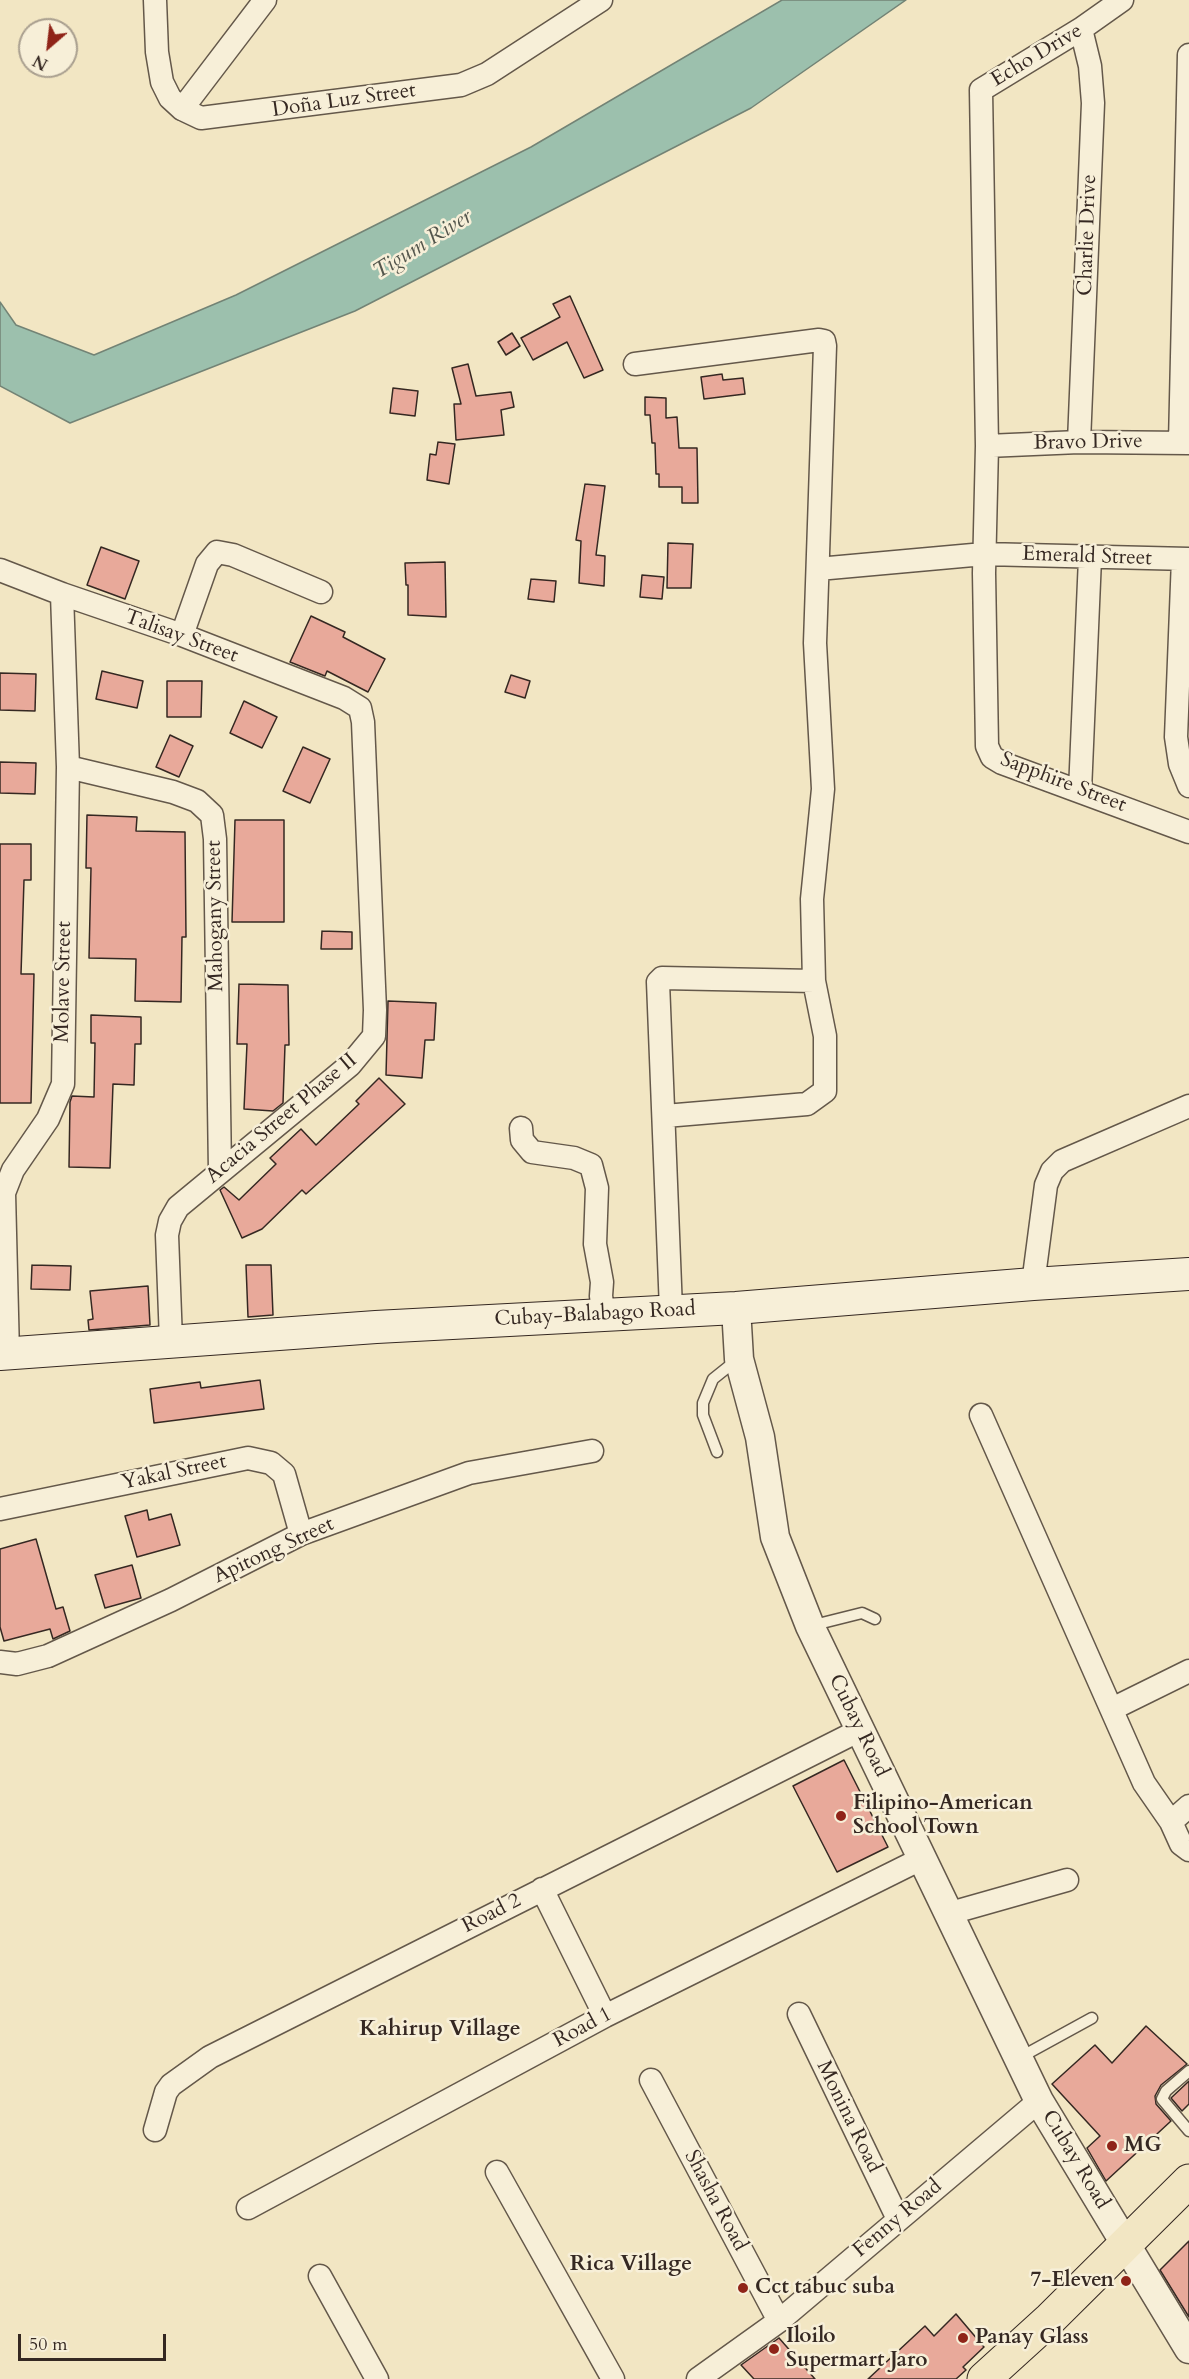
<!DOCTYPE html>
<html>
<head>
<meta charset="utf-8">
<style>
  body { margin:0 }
  #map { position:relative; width:1189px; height:2379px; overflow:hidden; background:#f2e6c3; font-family:Cardo,serif }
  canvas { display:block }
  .north { position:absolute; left:18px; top:18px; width:60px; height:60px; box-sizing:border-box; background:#f7efd8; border:2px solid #a99f8f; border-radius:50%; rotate:208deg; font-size:16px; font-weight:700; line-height:24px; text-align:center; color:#352822 }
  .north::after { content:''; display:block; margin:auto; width:21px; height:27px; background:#8f2418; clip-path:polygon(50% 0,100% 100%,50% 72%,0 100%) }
  .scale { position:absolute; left:18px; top:2334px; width:148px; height:27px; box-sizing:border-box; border:3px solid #352822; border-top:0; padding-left:8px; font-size:18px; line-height:21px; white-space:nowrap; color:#352822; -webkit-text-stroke:4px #f7efd8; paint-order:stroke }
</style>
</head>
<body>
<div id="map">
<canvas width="1189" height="2379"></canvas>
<div class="north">N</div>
<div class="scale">50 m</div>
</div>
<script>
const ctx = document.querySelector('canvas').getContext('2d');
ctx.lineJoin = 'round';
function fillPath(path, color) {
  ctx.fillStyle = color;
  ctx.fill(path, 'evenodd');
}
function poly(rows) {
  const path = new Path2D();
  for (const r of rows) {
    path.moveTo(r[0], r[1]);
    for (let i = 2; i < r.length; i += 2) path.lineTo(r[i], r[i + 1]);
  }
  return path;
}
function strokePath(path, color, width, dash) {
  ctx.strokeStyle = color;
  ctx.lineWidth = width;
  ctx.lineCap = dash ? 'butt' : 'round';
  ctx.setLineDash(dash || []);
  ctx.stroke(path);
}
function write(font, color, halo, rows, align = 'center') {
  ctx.font = font + ' Cardo,serif';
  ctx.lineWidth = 5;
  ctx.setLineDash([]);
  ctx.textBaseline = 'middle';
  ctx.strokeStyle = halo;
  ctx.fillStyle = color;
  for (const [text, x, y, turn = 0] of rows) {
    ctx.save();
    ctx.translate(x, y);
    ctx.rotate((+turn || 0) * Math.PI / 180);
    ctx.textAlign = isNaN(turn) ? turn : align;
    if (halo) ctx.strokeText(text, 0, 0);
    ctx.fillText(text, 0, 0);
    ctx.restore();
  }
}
const water = poly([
  [782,0,906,0,751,108,355,311,70,423,0,386,0,302,16,325,94,355,236,295,531,147,782,0]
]);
fillPath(water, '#9cc0ad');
strokePath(water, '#738375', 1.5);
const building = poly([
  [570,296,603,370,584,378,567,342,533,360,521,338,560,317,553,304,570,296],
  [512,333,520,346,506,355,498,342,512,333],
  [468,364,476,396,511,392,514,407,501,410,504,435,456,440,454,404,461,404,452,368,468,364],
  [722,374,723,380,743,378,745,394,704,399,701,377,722,374],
  [393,388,418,391,415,416,390,413,393,388],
  [645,397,666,398,666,418,677,417,679,448,697,448,698,503,682,503,682,487,659,487,659,474,656,474,655,443,652,443,650,415,645,415,645,397],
  [438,442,455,444,449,484,427,480,430,454,436,455,438,442],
  [585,484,605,486,596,555,605,556,604,586,579,583,581,541,576,540,585,484],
  [668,543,693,544,691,588,667,588,668,543],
  [101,547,139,561,125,599,87,585,101,547],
  [445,562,446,617,408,615,408,585,406,585,405,563,445,562],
  [642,575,664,577,662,599,640,597,642,575],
  [531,579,556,581,554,602,528,599,531,579],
  [311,616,345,632,343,637,385,659,368,692,327,671,325,676,290,662,311,616],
  [102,671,143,681,137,708,96,699,102,671],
  [0,673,36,674,35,711,0,710,0,673],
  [511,675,530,681,525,698,505,692,511,675],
  [167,681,202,681,201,717,167,717,167,681],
  [244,701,277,717,262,748,230,733,244,701],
  [170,735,193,746,179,777,156,767,170,735],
  [303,747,330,759,310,803,283,791,303,747],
  [0,762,36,763,35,794,0,793,0,762],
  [87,815,137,817,136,831,185,832,186,937,182,937,181,1002,135,1001,136,959,89,958,91,868,86,868,87,815],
  [235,820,284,820,284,922,232,922,235,820],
  [0,844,31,844,31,880,24,880,21,974,34,974,31,1103,0,1103,0,844],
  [322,931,352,932,352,949,321,949,322,931],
  [239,984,288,985,289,1045,285,1045,283,1103,273,1111,244,1109,247,1044,237,1044,239,984],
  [388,1001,436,1003,434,1040,425,1040,422,1078,386,1075,388,1001],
  [91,1015,141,1017,141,1044,135,1044,134,1085,113,1084,110,1168,69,1167,70,1102,72,1096,94,1097,95,1043,91,1043,91,1015],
  [379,1078,405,1104,306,1194,302,1190,262,1229,242,1238,220,1190,224,1187,239,1200,276,1164,270,1158,301,1129,316,1145,359,1104,356,1101,379,1078],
  [32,1265,71,1266,70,1290,31,1289,32,1265],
  [246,1265,271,1265,273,1315,248,1317,246,1265],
  [148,1286,150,1325,89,1330,88,1320,93,1319,90,1291,148,1286],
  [260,1380,264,1409,154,1423,150,1389,200,1382,201,1388,260,1380],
  [147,1510,149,1520,171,1514,180,1545,137,1557,125,1516,147,1510],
  [36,1539,56,1609,63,1607,70,1631,53,1639,50,1629,4,1641,0,1627,0,1549,36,1539],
  [132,1565,141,1598,105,1608,95,1575,132,1565],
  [844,1760,888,1847,837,1872,793,1786,844,1760],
  [1146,2026,1187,2064,1161,2085,1155,2096,1156,2104,1171,2121,1106,2181,1087,2148,1100,2136,1052,2084,1095,2045,1112,2063,1146,2026],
  [1189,2081,1189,2104,1182,2111,1171,2098,1189,2081],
  [1189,2241,1189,2317,1160,2270,1189,2241],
  [956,2314,984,2347,963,2367,966,2370,956,2379,868,2379,925,2326,934,2336,956,2314],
  [779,2338,815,2379,754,2379,741,2365,779,2338]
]);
fillPath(building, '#e8a99a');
strokePath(building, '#352822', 1.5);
const service = poly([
  [717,1452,703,1415,703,1403,713,1379,738,1359],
  [810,1626,862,1613,875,1619],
  [1019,2058,1092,2018],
  [1189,2071,1166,2091,1162,2099,1189,2131]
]);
const minor = poly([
  [155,0,157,52,162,82,170,98,182,109,201,118,461,85,487,74,601,0],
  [1122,0,1081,29,981,90,987,446,984,573,987,746,992,757,1002,763,1189,832],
  [182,109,265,0],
  [635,364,819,340,824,341,825,346,815,643,823,789,812,899,814,981,825,1036,825,1091,807,1104,665,1116],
  [1079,442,1093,103,1090,66,1081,29],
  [1180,443,1189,55],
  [987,446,1079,442,1189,443],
  [1183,559,1176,737,1180,764,1189,786],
  [818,569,984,554,1189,559],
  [0,570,62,594,182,635,344,698,360,708,363,722,375,1010,374,1036,350,1065,178,1207,170,1221,167,1235,171,1341],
  [182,635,207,564,217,552,233,555,321,592],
  [68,767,173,792,197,801,212,815,215,839,220,1171],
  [1080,791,1090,558],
  [521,1128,522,1140,532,1152,574,1158,591,1165,597,1188,595,1244,602,1282,601,1296,604,1316],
  [1033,1284,1046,1185,1052,1171,1062,1161,1189,1106],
  [671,1310,658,982,662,978,814,981],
  [8,1354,4,1193,13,1170,48,1119,63,1084,68,767,62,594],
  [981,1415,1144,1783,1171,1822],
  [0,1509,248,1458,271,1463,284,1474,301,1534],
  [0,1662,17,1664,48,1656,171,1600,301,1534,469,1473,592,1451],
  [1112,1709,1189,1671],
  [1189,1806,1171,1822,1181,1844,1189,1850],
  [542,1889,605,2016],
  [947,1914,1067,1880],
  [799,2014,898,2219],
  [651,2080,779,2321],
  [155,2130,166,2092,171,2085,210,2057,860,1730],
  [497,2172,613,2379],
  [248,2208,605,2016,923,1858],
  [320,2276,377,2379],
  [698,2379,779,2321,1039,2101]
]);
const tertiary = poly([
  [736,1308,739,1359,760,1437,775,1537,810,1626,1039,2101,1189,2349]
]);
const secondary = poly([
  [0,1354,376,1327,736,1308,1033,1284,1189,1274]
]);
const primary = poly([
  [984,2379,1050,2319,1189,2181]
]);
strokePath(service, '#64584a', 13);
strokePath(minor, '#64584a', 25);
strokePath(tertiary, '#64584a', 31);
strokePath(secondary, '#352822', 34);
strokePath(primary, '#352822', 35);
strokePath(service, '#f7efd8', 10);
strokePath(minor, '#f7efd8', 22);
strokePath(tertiary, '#f7efd8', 28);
strokePath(secondary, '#f7efd8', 32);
strokePath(primary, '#f2e6c3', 33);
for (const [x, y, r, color] of [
  [841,1816,6,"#8f2418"],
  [1112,2146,6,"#8f2418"],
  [1126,2281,6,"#8f2418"],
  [743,2288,6,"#8f2418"],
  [963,2338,6,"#8f2418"],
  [774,2349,6,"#8f2418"]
]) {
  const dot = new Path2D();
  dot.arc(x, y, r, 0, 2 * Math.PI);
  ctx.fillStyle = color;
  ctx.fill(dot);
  strokePath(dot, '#f7efd8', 2);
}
write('21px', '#352822', '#f7efd8', [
  ["Echo Drive",1037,56,-31],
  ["Doña Luz Street",344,101,-8],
  ["Charlie Drive",1088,235,-88],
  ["Bravo Drive",1088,443,-1],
  ["Emerald Street",1087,557,2],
  ["Talisay Street",181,637,20],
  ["Sapphire Street",1063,783,21],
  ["Mahogany Street",216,916,-91],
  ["Molave Street",64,982,-89],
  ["Acacia Street Phase II",282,1119,-40],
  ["Cubay-Balabago Road",595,1315,-3],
  ["Yakal Street",174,1473,-12],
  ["Apitong Street",274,1551,-25],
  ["Cubay Road",858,1726,64],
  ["Road 2",492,1914,-27],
  ["Road 1",583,2028,-28],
  ["Monina Road",848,2117,64],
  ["Cubay Road",1075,2160,59],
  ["Shasha Road",715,2201,62],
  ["Fenny Road",898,2219,-40]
]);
write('bold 21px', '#352822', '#f7efd8', [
  ["Filipino-American",853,1804],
  ["School Town",853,1828],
  ["MG",1124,2146],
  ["7-Eleven",1114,2281,"right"],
  ["Cct tabuc suba",755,2288],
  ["Iloilo",786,2337],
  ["Supermart Jaro",786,2361],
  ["Panay Glass",975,2338]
], 'left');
write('italic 22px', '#54564c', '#f7efd8', [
  ["Tigum River",423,245,-32]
]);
write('bold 22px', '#352822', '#f7efd8', [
  ["Kahirup Village",440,2030],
  ["Rica Village",631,2265]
]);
</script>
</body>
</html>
